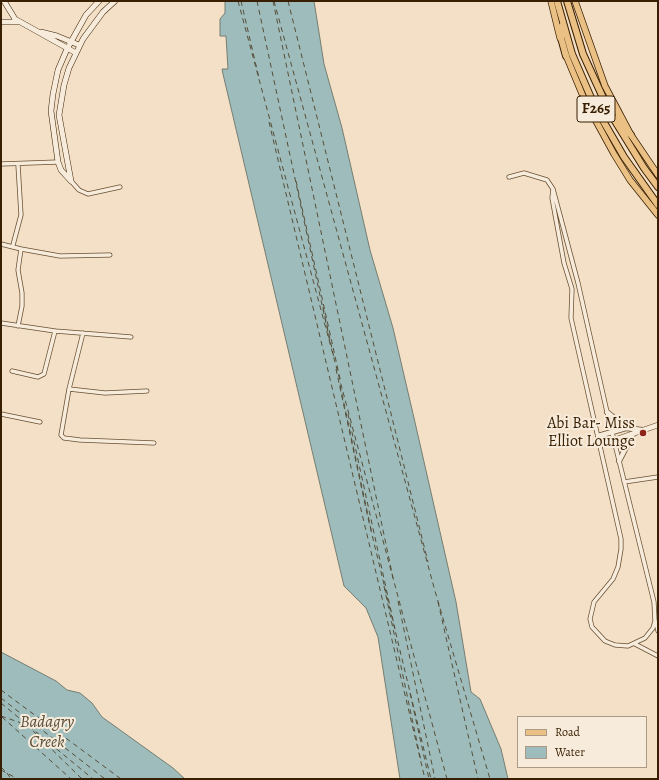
<!DOCTYPE html>
<html>
<head>
<meta charset="utf-8">
<style>
  body { margin:0 }
  #map { position:relative; width:659px; height:780px; overflow:hidden; background:#f3e0c7; font-family:Alegreya,serif }
  canvas { display:block }
  .frame { position:absolute; inset:0; border:2px solid #391f01; pointer-events:none }
  .legend { position:absolute; left:517px; top:716px; width:130px; height:52px; box-sizing:border-box; background:#f7ebdb; border:1px solid #ab9984; margin:0; padding:5px 7px; list-style:none; font-size:12px; color:#391f01 }
  .legend li { display:flex; align-items:center; gap:8px; height:20px }
  .legend b { width:20px; border:1px solid #ab9984 }
</style>
</head>
<body>
<div id="map">
<canvas width="659" height="780"></canvas>
<div class="frame"></div>
<ul class="legend">
<li><b style="height:5px;background:#eac084"></b>Road</li>
<li><b style="height:11px;background:#9dbcbb"></b>Water</li>
</ul>
</div>
<script>
const ctx = document.querySelector('canvas').getContext('2d');
ctx.lineJoin = 'round';
function fillPath(path, color) {
  ctx.fillStyle = color;
  ctx.fill(path, 'evenodd');
}
function poly(rows) {
  const path = new Path2D();
  for (const r of rows) {
    path.moveTo(r[0], r[1]);
    for (let i = 2; i < r.length; i += 2) path.lineTo(r[i], r[i + 1]);
  }
  return path;
}
function strokePath(path, color, width, dash) {
  ctx.strokeStyle = color;
  ctx.lineWidth = width;
  ctx.lineCap = dash ? 'butt' : 'round';
  ctx.setLineDash(dash || []);
  ctx.stroke(path);
}
function write(font, color, halo, rows, align = 'center') {
  ctx.font = font + ' Alegreya,serif';
  ctx.lineWidth = 4;
  ctx.setLineDash([]);
  ctx.textBaseline = 'middle';
  ctx.strokeStyle = halo;
  ctx.fillStyle = color;
  for (const [text, x, y, turn = 0] of rows) {
    ctx.save();
    ctx.translate(x, y);
    ctx.rotate((+turn || 0) * Math.PI / 180);
    ctx.textAlign = isNaN(turn) ? turn : align;
    if (halo) ctx.strokeText(text, 0, 0);
    ctx.fillText(text, 0, 0);
    ctx.restore();
  }
}
const water = poly([
  [225,1,314,1,324,64,342,128,370,250,393,328,414,418,456,602,471,692,480,699,501,749,508,779,400,779,378,637,366,608,344,586,223,74,222,69,228,69,226,36,220,36,220,19,225,13,225,1],
  [1,652,56,681,67,690,80,693,92,703,102,717,173,768,185,779,1,779,1,652]
]);
fillPath(water, '#9dbcbb');
strokePath(water, '#757d71', 1);
strokePath(poly([
  [238,1,447,779],
  [241,1,259,78],
  [257,1,330,342],
  [273,1,393,578],
  [274,1,435,591,490,779],
  [288,1,428,562],
  [269,122,425,779],
  [296,181,341,383],
  [323,307,334,358],
  [336,369,368,518,431,779],
  [340,385,372,534],
  [348,414,395,629],
  [384,586,421,761],
  [398,601,435,779],
  [438,602,478,779],
  [1,690,121,779],
  [410,693,429,779],
  [1,698,105,779],
  [1,703,93,779],
  [1,716,27,725,82,779],
  [2,717,71,779],
  [1,767,5,771],
  [1,770,18,779],
  [7,773,11,779]
]), '#574e39', 1, [5, 4]);
const minor = poly([
  [1,164,58,162],
  [509,177,524,173,547,180,553,189,578,283,607,412,654,602,655,621,653,628,645,638,628,646,615,645,605,641,592,627,590,619,594,602,613,579,618,567,621,549,621,539,571,318,572,289,564,263,552,198,553,189],
  [71,181,79,190,88,194,120,187],
  [1,244,21,249,18,270,22,293,22,306,18,326],
  [13,245,21,215,18,165],
  [21,249,60,256,110,255],
  [1,323,55,331,131,337],
  [83,333,69,389,61,435,64,438,80,440,154,443],
  [12,371,38,377,44,374,55,331],
  [69,389,105,393,147,391],
  [1,414,40,422],
  [624,482,658,477],
  [656,622,658,631],
  [635,644,658,656]
]);
const tertiary = poly([
  [607,412,619,422,631,427],
  [598,436,626,428,642,430],
  [600,445,658,425],
  [619,461,633,434]
]);
const secondary = poly([
  [4,1,15,19,76,53],
  [1,22,19,22],
  [41,32,57,36,79,45],
  [71,181,61,170,58,162,51,111,53,94,58,70,67,49,86,15,99,1],
  [71,181,59,115,64,85,69,68,83,39,103,12,115,1]
]);
const primary = poly([
  [551,1,560,38],
  [575,1,605,86,631,135,658,175],
  [565,53,585,101,614,154,630,180,658,215]
]);
const motorway = poly([
  [557,1,572,54,595,107,624,157,658,205],
  [567,1,583,54,610,113,644,168,658,187],
  [562,26,561,38,566,56],
  [618,112,620,125],
  [618,122,631,135]
]);
strokePath(minor, '#684f32', 5);
strokePath(tertiary, '#684f32', 6);
strokePath(secondary, '#391f01', 6);
strokePath(primary, '#391f01', 7);
strokePath(motorway, '#391f01', 8);
strokePath(minor, '#f7ebdb', 3.5);
strokePath(tertiary, '#f7ebdb', 4.5);
strokePath(secondary, '#f7ebdb', 5);
strokePath(primary, '#eac084', 5.5);
strokePath(motorway, '#eac084', 6);
for (const [x, y, r, color] of [
  [643,433,4,"#8f2418"]
]) {
  const dot = new Path2D();
  dot.arc(x, y, r, 0, 2 * Math.PI);
  ctx.fillStyle = color;
  ctx.fill(dot);
  strokePath(dot, '#f7ebdb', 1.5);
}
for (const [x, y, w] of [
  [596,109,38]
]) {
  const box = new Path2D();
  box.roundRect(x - w / 2, y - 13, w, 26, 3);
  ctx.fillStyle = '#f7ebdb';
  ctx.fill(box);
  strokePath(box, '#391f01', 1);
}
write('bold 15px', '#391f01', null, [
  ["F265",596,109]
]);
write('16px', '#391f01', '#f7ebdb', [
  ["Abi Bar- Miss",635,424],
  ["Elliot Lounge",635,442]
], 'right');
write('italic 17px', '#574e39', '#f7ebdb', [
  ["Badagry",47,723],
  ["Creek",47,743]
]);
</script>
</body>
</html>
